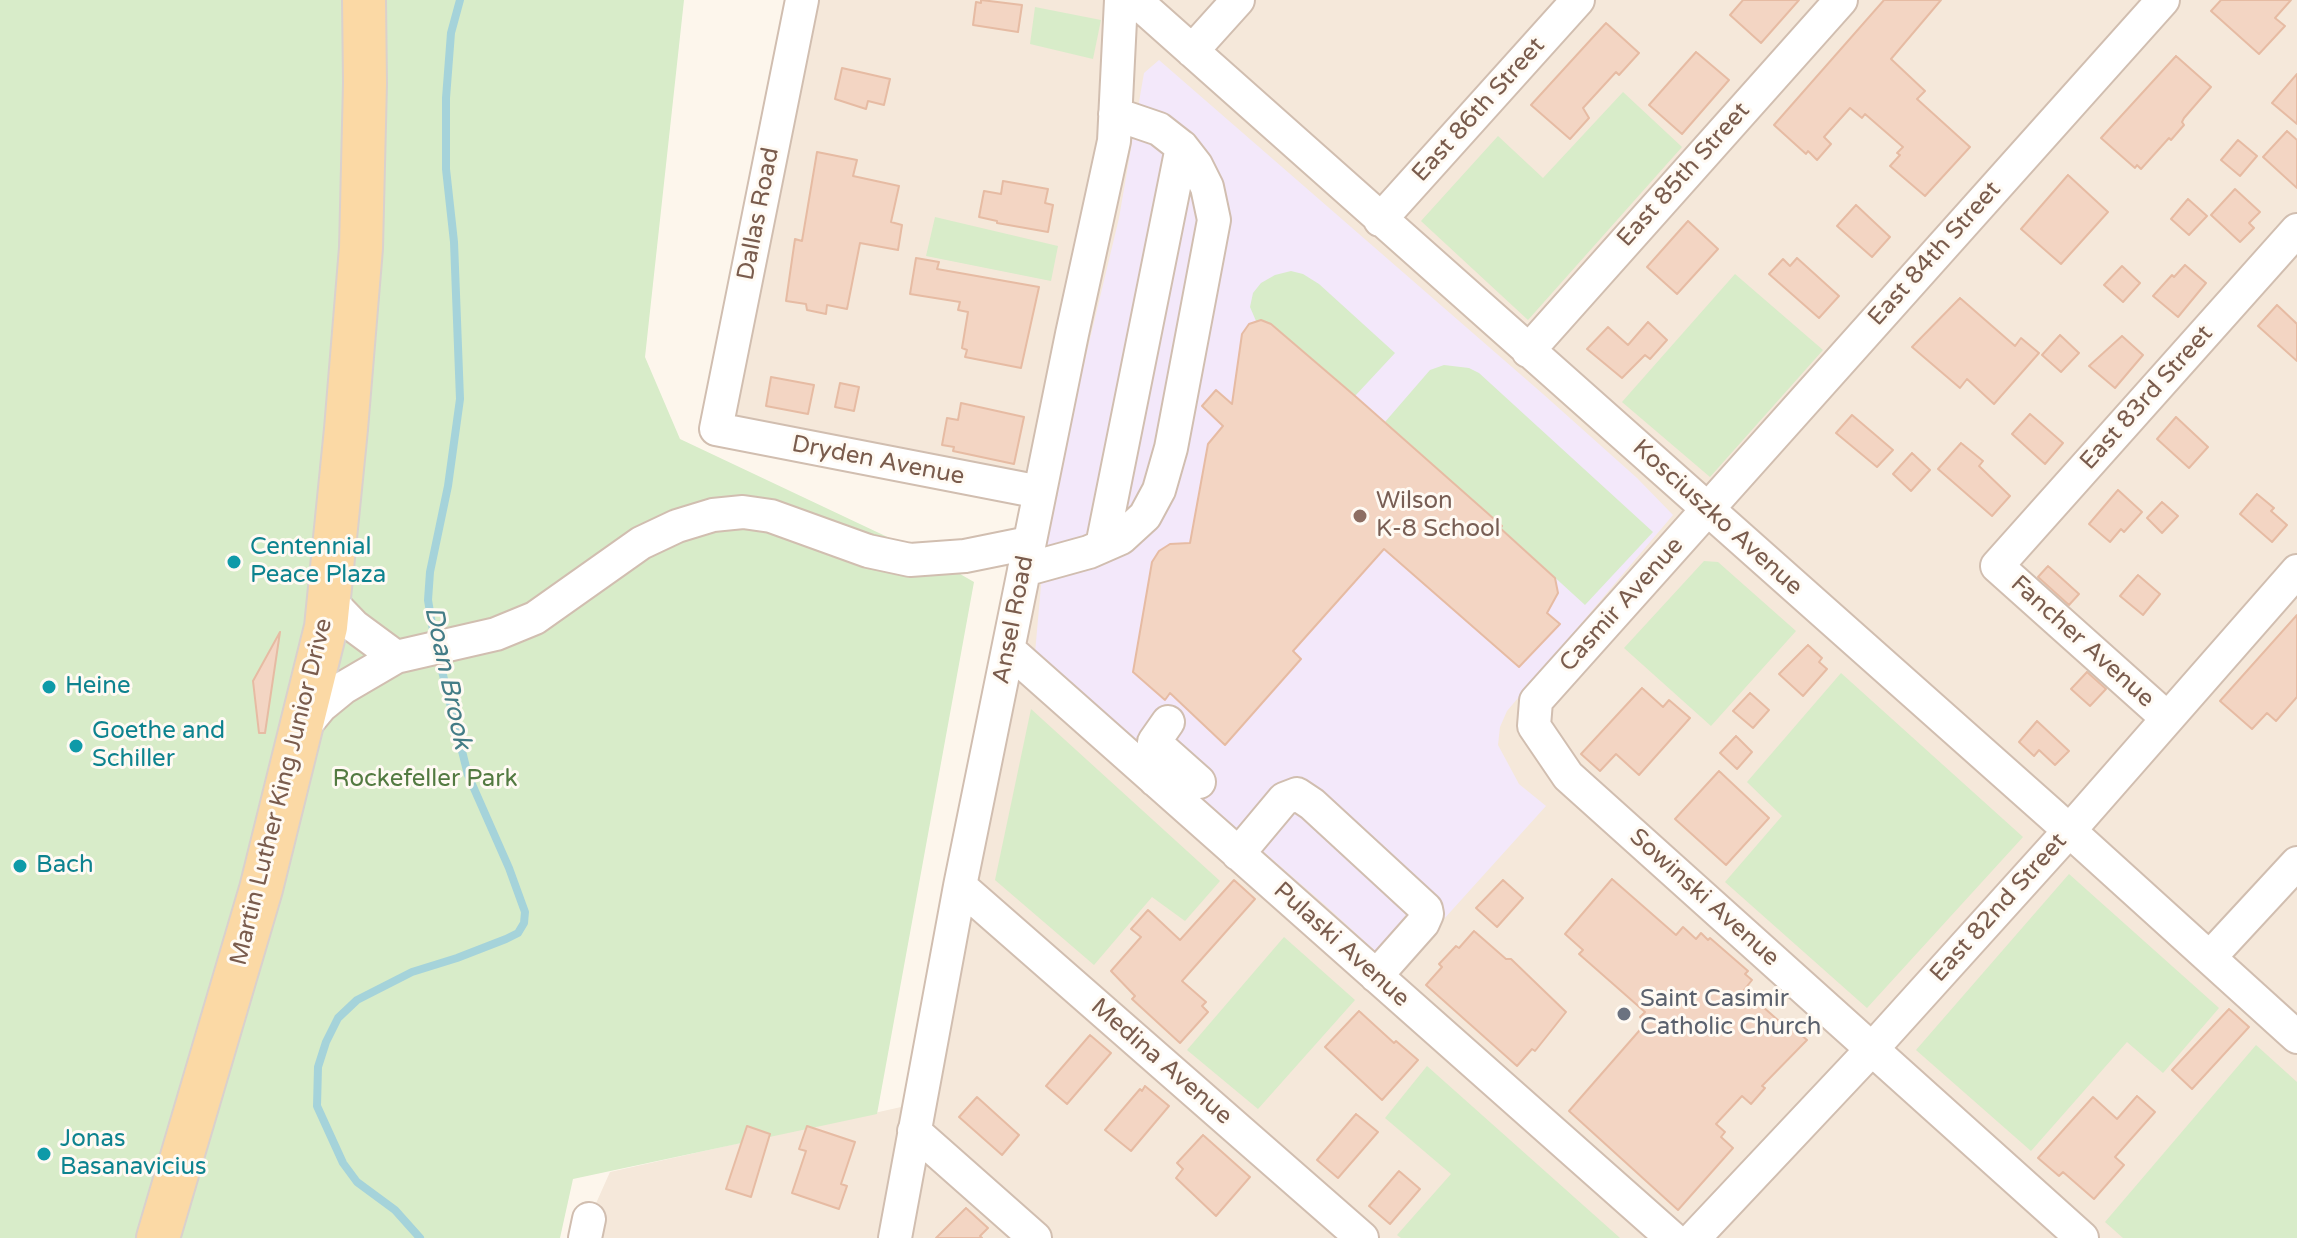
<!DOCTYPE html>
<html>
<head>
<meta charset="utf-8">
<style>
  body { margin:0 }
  canvas { display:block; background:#fdf6ec }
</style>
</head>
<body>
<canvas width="2297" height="1238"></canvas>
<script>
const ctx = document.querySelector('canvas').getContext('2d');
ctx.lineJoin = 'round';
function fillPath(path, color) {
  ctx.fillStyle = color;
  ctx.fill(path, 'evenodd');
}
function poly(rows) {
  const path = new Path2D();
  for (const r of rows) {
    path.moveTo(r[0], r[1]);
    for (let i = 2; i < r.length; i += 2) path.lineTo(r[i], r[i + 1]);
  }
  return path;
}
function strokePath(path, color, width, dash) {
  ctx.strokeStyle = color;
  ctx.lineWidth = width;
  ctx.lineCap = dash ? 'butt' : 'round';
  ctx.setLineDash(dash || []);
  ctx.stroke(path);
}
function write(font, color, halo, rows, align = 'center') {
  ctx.font = font + ' "Varela Round",sans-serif';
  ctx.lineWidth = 6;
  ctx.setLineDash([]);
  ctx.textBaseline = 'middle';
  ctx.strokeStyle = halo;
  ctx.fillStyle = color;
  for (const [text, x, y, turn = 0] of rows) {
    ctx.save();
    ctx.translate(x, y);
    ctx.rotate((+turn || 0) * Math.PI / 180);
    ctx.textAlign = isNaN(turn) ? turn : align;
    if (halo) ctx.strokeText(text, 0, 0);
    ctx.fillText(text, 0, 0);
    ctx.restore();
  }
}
fillPath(poly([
  [802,0,2297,0,2297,1238,585,1238,589,1219,610,1172,919,1103,1040,493,716,429]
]), '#f5e8da');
fillPath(poly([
  [1159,60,1543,394,1637,478,1673,515,1507,711,1500,727,1498,745,1519,784,1546,806,1397,971,1326,906,1035,653,1047,518,1119,218,1144,73]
]), '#f3e8fa');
fillPath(poly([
  [0,0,684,0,645,357,680,439,934,559,974,582,877,1114,573,1179,560,1238,0,1238],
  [1035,7,1101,20,1093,59,1030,44],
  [1623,92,1682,147,1528,320,1421,221,1498,136,1543,178],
  [935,217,1058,246,1051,281,926,256],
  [1291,271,1303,274,1319,284,1395,353,1355,396,1271,324,1256,321,1250,307,1253,293,1261,283,1275,275],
  [1735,274,1823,350,1710,477,1622,402],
  [1444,365,1469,368,1479,373,1653,532,1585,605,1385,422,1430,370],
  [1704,561,1718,562,1796,631,1711,726,1624,648],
  [1841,673,2023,837,1867,1008,1725,882,1782,816,1747,782],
  [1031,709,1220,881,1185,921,1152,897,1094,965,995,880],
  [2069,874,2219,1008,2163,1073,2127,1042,2031,1151,1916,1050],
  [1284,937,1355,1000,1258,1109,1187,1050],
  [2256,1045,2297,1082,2297,1238,2123,1238,2105,1222],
  [1427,1066,1620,1238,1401,1238,1397,1235,1451,1174,1385,1118]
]), '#d8ecc9');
strokePath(poly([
  [435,642,428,600,430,572,448,486,460,399,454,242,446,169,446,98,451,33,460,0],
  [420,1238,395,1210,357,1182,343,1163,317,1106,318,1067,326,1042,338,1018,357,1000,412,972,457,958,506,939,518,933,524,923,525,912,509,868,468,775,438,655]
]), '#a5d3da', 8);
const building = poly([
  [981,0,1022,5,1018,32,973,25,976,2,981,3,981,0],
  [1743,0,1799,0,1761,43,1730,15,1743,0],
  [1884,0,1941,0,1891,59,1925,91,1917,99,1970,147,1925,196,1890,166,1900,155,1897,153,1903,147,1865,114,1862,118,1850,108,1824,137,1831,144,1817,160,1808,151,1806,154,1774,125,1884,0],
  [2221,0,2291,0,2275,18,2285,26,2259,54,2211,11,2221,0],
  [1606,23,1639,53,1619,75,1616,72,1583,108,1589,118,1570,139,1531,105,1606,23],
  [1696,52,1729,80,1682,134,1649,105,1696,52],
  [2176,56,2211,87,2184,118,2182,122,2184,125,2171,140,2169,138,2141,169,2137,165,2135,168,2101,138,2176,56],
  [842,68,890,79,884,105,868,101,866,109,835,99,842,68],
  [2297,74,2297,124,2272,103,2297,74],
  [2287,131,2297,140,2297,188,2263,157,2287,131],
  [2238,140,2257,156,2240,176,2221,160,2238,140],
  [817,152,857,160,853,176,899,186,891,222,902,225,898,250,860,243,847,309,827,305,826,314,807,310,806,304,786,301,795,239,802,241,817,152],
  [2068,175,2108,212,2061,264,2021,229,2068,175],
  [1003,181,1048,189,1045,203,1053,205,1048,232,997,223,997,221,979,217,984,191,1001,194,1003,181],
  [2235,189,2260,212,2249,223,2254,228,2240,242,2211,215,2235,189],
  [2188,199,2207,216,2189,235,2171,219,2188,199],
  [1856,205,1890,237,1872,257,1837,226,1856,205],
  [1688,221,1718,249,1677,294,1647,267,1688,221],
  [916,258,939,262,937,269,1039,287,1021,368,965,357,967,350,962,348,968,312,958,310,960,302,910,294,916,258],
  [1797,258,1839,296,1819,318,1769,274,1783,259,1790,266,1797,258],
  [2185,265,2206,283,2178,317,2153,296,2172,275,2174,277,2185,265],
  [2122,266,2140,283,2123,302,2104,285,2122,266],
  [1960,298,2015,346,2021,338,2039,353,1994,404,1967,379,1960,388,1912,347,1960,298],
  [2277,305,2297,324,2297,361,2258,326,2277,305],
  [1261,320,1271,324,1355,396,1502,526,1500,528,1555,578,1558,593,1547,613,1560,624,1519,667,1384,549,1293,651,1301,659,1225,745,1170,693,1165,700,1133,672,1152,562,1159,551,1170,544,1190,543,1208,444,1223,426,1202,406,1216,390,1232,404,1242,334,1249,324,1261,320],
  [1648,322,1667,340,1650,359,1645,355,1622,378,1587,349,1608,327,1628,345,1648,322],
  [2060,335,2079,353,2061,372,2042,355,2060,335],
  [2122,336,2143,355,2115,388,2089,366,2122,336],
  [771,377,814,385,808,414,766,406,771,377],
  [840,383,859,387,854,411,835,407,840,383],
  [961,403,1024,417,1014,464,953,451,954,447,942,445,947,418,958,420,961,403],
  [2030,414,2063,443,2045,464,2012,434,2030,414],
  [1852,415,1893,450,1877,467,1836,433,1852,415],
  [2176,417,2208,447,2189,468,2157,439,2176,417],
  [1961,443,1983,461,1979,466,2010,496,1992,516,1938,469,1961,443],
  [1912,453,1930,470,1911,491,1893,474,1912,453],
  [2118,490,2142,512,2124,532,2121,529,2110,542,2089,524,2118,490],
  [2257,494,2274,508,2271,511,2287,525,2272,542,2240,514,2257,494],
  [2162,502,2178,516,2162,533,2147,518,2162,502],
  [2048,566,2079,594,2069,605,2038,577,2048,566],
  [2138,575,2160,594,2143,615,2120,596,2138,575],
  [2297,615,2297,697,2276,721,2267,713,2252,729,2220,701,2297,615],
  [280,632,265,733,259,733,253,681,280,632],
  [1808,645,1822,658,1819,662,1827,669,1803,696,1779,674,1808,645],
  [2087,672,2106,689,2090,706,2071,689,2087,672],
  [1642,688,1663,707,1669,700,1690,718,1639,775,1616,754,1600,771,1581,754,1642,688],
  [1750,693,1769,710,1753,728,1733,711,1750,693],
  [2037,721,2069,751,2055,765,2039,750,2034,756,2019,742,2037,721],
  [1736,736,1752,752,1737,769,1720,753,1736,736],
  [1719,771,1769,818,1726,865,1675,819,1719,771],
  [1612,879,1676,935,1683,927,1696,939,1701,933,1708,940,1710,938,1748,971,1745,974,1752,980,1744,990,1789,1030,1792,1027,1807,1040,1762,1086,1765,1088,1751,1104,1742,1096,1716,1124,1725,1132,1721,1137,1733,1148,1678,1210,1569,1111,1646,1023,1640,1017,1645,1012,1579,954,1583,950,1565,934,1612,879],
  [1234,880,1255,899,1182,981,1206,1002,1202,1006,1208,1012,1180,1043,1132,999,1135,996,1111,971,1141,937,1131,929,1148,910,1180,940,1234,880],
  [1503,880,1523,898,1497,927,1476,908,1503,880],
  [1474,931,1506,959,1511,959,1566,1012,1535,1051,1532,1049,1517,1066,1426,985,1442,967,1439,964,1456,946,1459,948,1474,931],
  [2229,1009,2249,1027,2192,1089,2172,1070,2229,1009],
  [1359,1011,1394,1043,1396,1041,1418,1060,1382,1100,1325,1047,1359,1011],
  [1090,1035,1111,1053,1067,1104,1046,1086,1090,1035],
  [1145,1086,1169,1106,1131,1151,1105,1130,1140,1089,1142,1091,1145,1086],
  [2137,1096,2155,1112,2115,1157,2124,1165,2094,1199,2063,1172,2059,1176,2038,1158,2093,1097,2117,1119,2137,1096],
  [977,1097,1019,1135,1002,1155,959,1117,977,1097],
  [1356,1114,1378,1132,1338,1178,1317,1160,1356,1114],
  [747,1126,770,1134,751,1197,726,1189,747,1126],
  [807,1126,855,1142,841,1184,847,1186,839,1209,792,1193,806,1151,799,1149,807,1126],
  [1203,1135,1250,1177,1216,1216,1176,1178,1183,1169,1177,1163,1203,1135],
  [1399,1171,1420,1189,1390,1224,1369,1206,1399,1171],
  [966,1208,988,1228,980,1236,982,1238,936,1238,966,1208]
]);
fillPath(building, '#f3d5c3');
strokePath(building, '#e6bba3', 2);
const minor = poly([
  [802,0,716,429,1040,492],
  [1135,0,2052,815,2297,1037],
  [1192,51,1238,0],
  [1380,220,1578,0],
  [1528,351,1841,0],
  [1102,546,1182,147],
  [1024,570,1089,552,1121,538,1145,516,1159,490,1171,448,1214,220,1207,187,1196,165,1182,147,1159,129,1115,114],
  [329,600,354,626,396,657],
  [1010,651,1672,1238],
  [2167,718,1997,566,2297,230],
  [302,729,321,706,343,688,396,657,496,634,535,618,641,543,677,526,713,515,743,512,771,516,868,551,910,560,965,556,1029,543],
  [1172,758,1199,782],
  [1155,780,1172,758,1154,742,1168,722],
  [1238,854,1284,799,1297,794,1312,804,1426,909,1427,914,1423,923,1376,976],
  [960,886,1362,1238],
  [2210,957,2297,863],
  [914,1131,1035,1238],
  [585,1238,589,1219],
  [895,1238,960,886,1072,334,1114,141,1121,0],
  [1694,1238,1872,1049,2069,831,2297,571],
  [2082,1238,1568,776,1534,726,1536,701,2163,0]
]);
const major = poly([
  [158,1238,261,889,326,627,346,429,361,248,365,83,364,0]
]);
strokePath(minor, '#d1beb0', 36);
strokePath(major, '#dad1cd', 46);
strokePath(minor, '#fff', 32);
strokePath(major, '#fbd9a5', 42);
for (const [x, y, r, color] of [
  [1360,516,8,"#8d6e63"],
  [234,562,8,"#0f9aa8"],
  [49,687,8,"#0f9aa8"],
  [76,746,8,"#0f9aa8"],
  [20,866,8,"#0f9aa8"],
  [1624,1014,8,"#6b7280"],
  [44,1154,8,"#0f9aa8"]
]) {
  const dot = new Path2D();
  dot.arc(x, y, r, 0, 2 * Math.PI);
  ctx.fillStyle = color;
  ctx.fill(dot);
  strokePath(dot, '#fffaf3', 3);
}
write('24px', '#7a5c4d', '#fffaf3', [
  ["East 86th Street",1479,110,-48],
  ["East 85th Street",1684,175,-48],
  ["Dallas Road",759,214,-79],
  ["East 84th Street",1935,254,-48],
  ["East 83rd Street",2147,398,-48],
  ["Dryden Avenue",878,461,11],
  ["Kosciuszko Avenue",1717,518,42],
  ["Casmir Avenue",1622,605,-48],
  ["Ansel Road",1014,620,-79],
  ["Fancher Avenue",2082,642,42],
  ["Martin Luther King Junior Drive",282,792,-76],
  ["Sowinski Avenue",1704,898,42],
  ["East 82nd Street",1999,908,-48],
  ["Pulaski Avenue",1341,945,42],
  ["Medina Avenue",1161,1062,41]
]);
write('24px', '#785e54', '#fffaf3', [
  ["Wilson",1376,502],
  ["K-8 School",1376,530]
], 'left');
write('24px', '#0d838f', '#fffaf3', [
  ["Centennial",250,548],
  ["Peace Plaza",250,576],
  ["Heine",65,687],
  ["Goethe and",92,732],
  ["Schiller",92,760],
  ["Bach",36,866],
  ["Jonas",60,1140],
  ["Basanavicius",60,1168]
], 'left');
write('24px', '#537a41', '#fffaf3', [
  ["Rockefeller Park",425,780]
]);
write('24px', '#5b616d', '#fffaf3', [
  ["Saint Casimir",1640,1000],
  ["Catholic Church",1640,1028]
], 'left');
write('italic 26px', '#437c86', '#fffaf3', [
  ["Doan Brook",447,678,78]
]);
</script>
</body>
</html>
